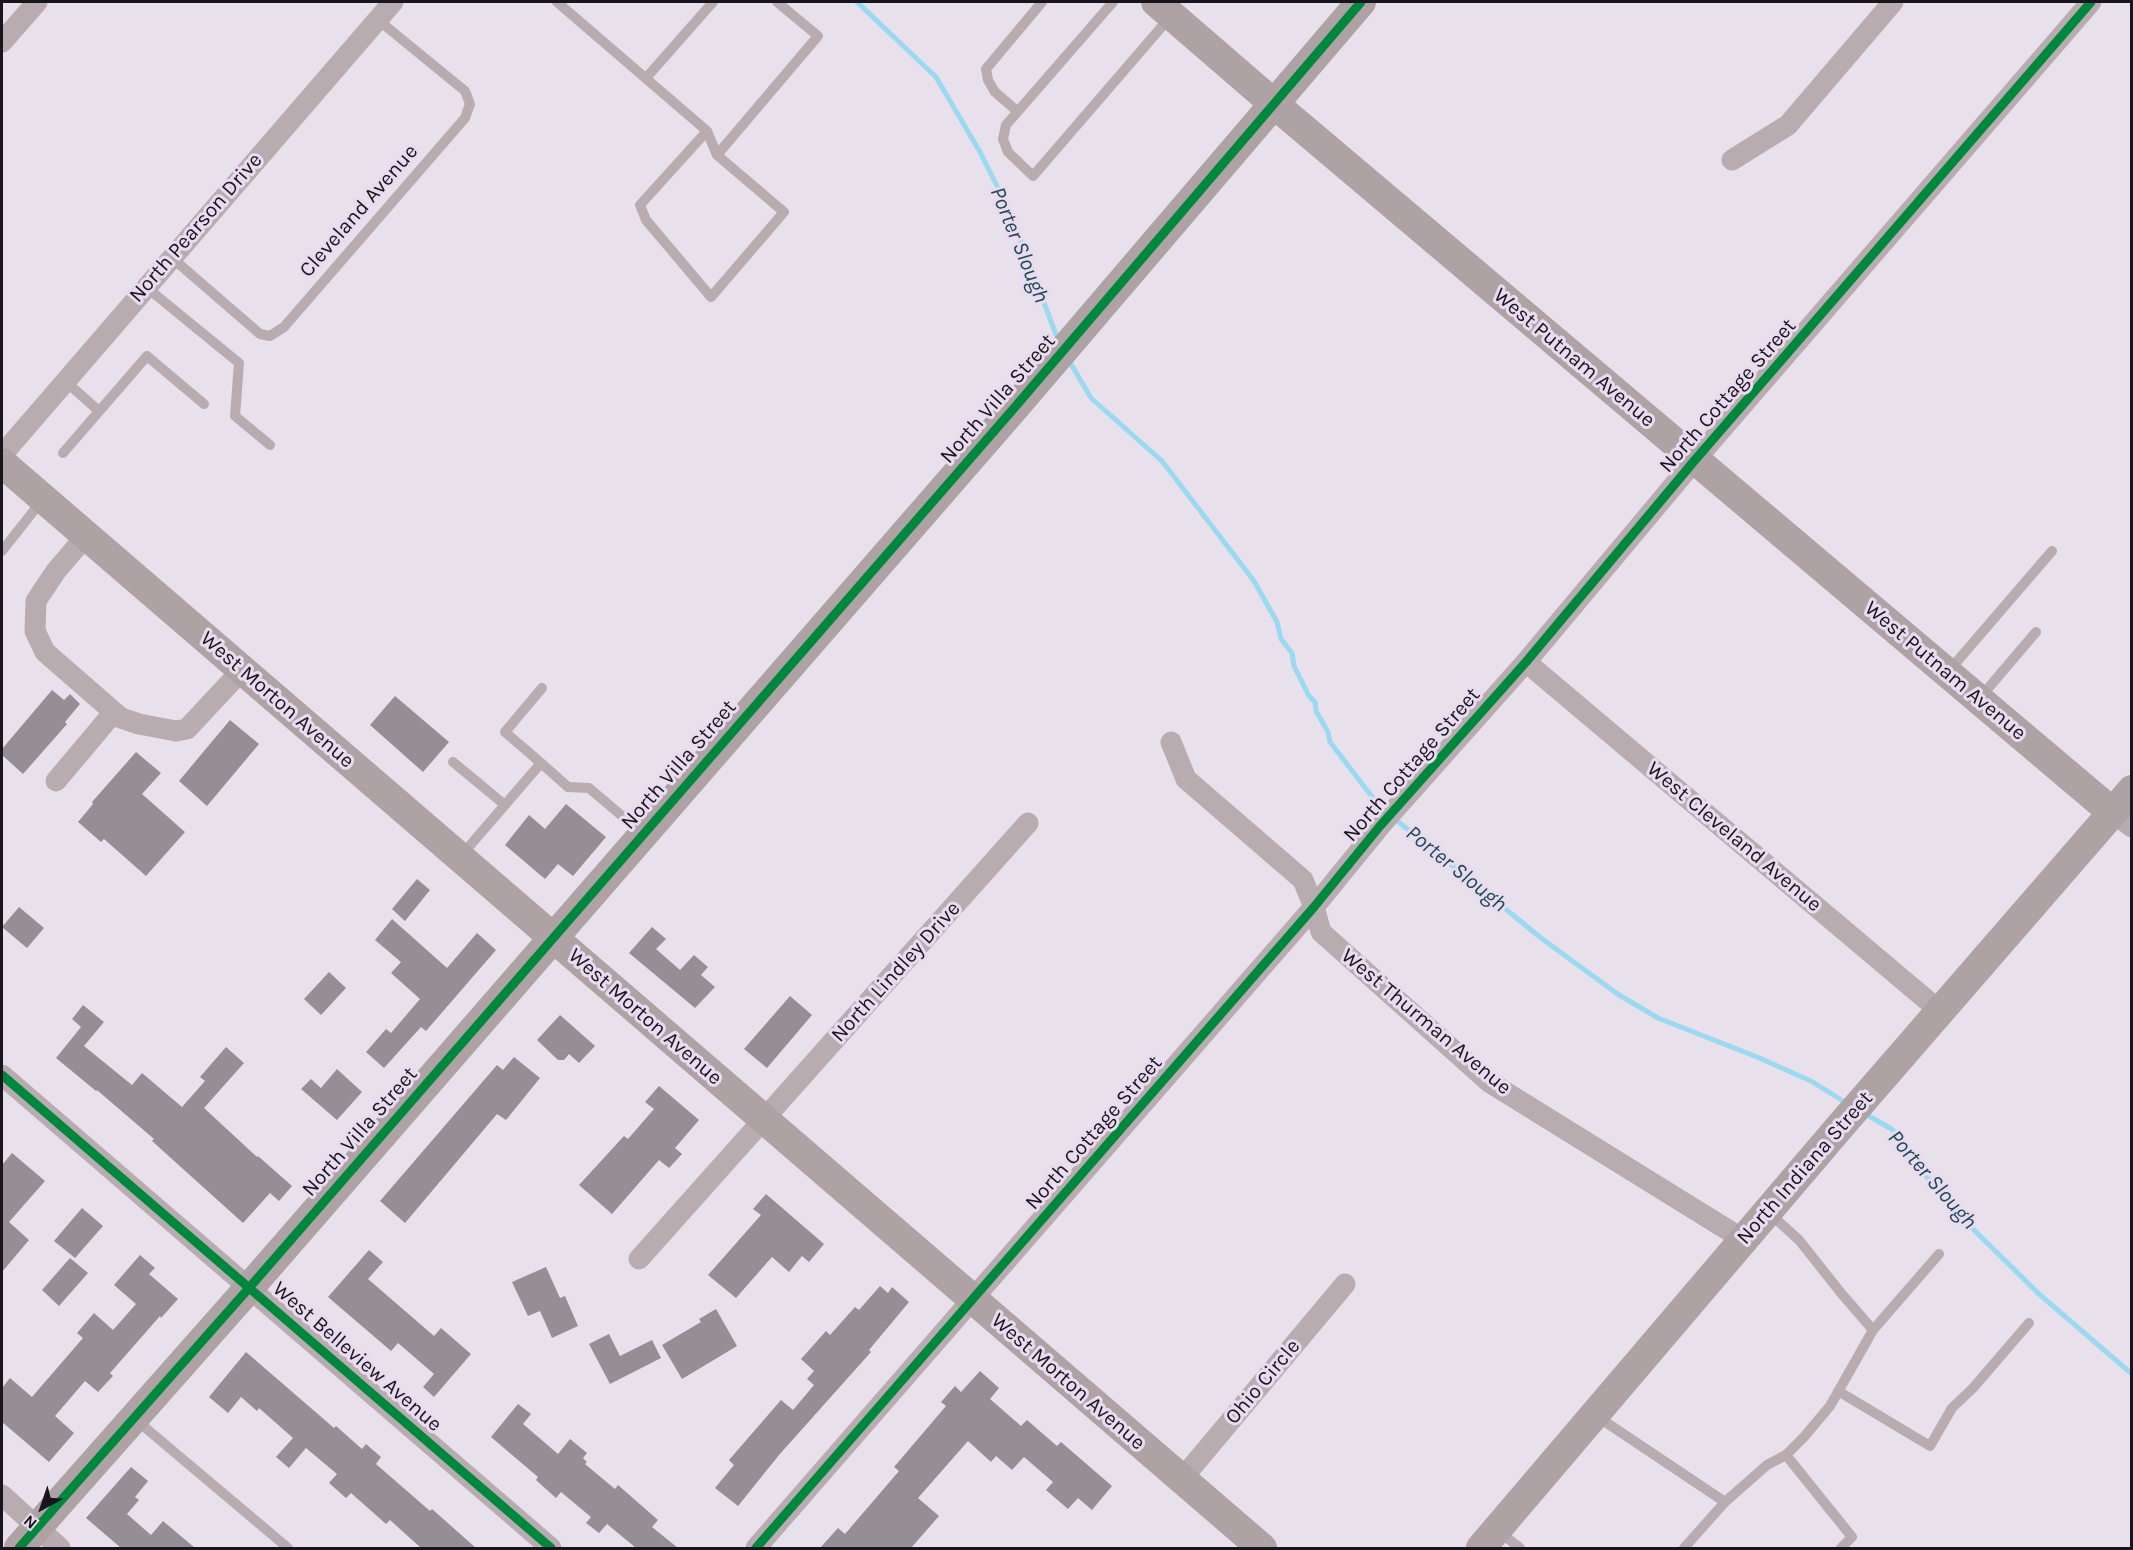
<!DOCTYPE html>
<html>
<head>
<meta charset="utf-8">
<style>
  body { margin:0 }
  #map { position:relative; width:2133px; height:1550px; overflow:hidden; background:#e8e0eb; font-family:Karla,sans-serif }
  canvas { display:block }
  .frame { position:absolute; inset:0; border:3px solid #19151c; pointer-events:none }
  .north { position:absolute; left:12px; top:1478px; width:60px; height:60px; -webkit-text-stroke:4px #e9dbf0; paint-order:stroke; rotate:220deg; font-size:16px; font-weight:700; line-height:24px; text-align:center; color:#19151c }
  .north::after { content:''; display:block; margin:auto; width:21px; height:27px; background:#19151c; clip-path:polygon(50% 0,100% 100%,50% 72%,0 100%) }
</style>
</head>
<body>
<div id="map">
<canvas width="2133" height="1550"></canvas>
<div class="frame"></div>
<div class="north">N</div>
</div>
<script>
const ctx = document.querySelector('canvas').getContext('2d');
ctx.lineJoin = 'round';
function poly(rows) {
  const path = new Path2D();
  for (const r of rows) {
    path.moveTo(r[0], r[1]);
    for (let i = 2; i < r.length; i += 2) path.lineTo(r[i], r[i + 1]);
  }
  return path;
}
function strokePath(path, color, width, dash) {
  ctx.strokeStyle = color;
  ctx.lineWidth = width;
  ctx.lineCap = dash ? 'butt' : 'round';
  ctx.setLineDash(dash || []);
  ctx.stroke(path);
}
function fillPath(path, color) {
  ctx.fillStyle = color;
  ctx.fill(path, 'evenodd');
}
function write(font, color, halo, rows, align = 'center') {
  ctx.font = font + ' Karla,sans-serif';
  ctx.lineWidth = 6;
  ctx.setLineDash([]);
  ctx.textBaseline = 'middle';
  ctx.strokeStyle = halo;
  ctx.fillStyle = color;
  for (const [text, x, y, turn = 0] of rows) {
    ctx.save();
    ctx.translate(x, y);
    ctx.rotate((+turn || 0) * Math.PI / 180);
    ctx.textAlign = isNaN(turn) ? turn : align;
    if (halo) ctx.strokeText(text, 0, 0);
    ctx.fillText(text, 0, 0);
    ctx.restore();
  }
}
strokePath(poly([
  [857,2,936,77,980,152,1010,212,1058,340],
  [1068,359,1091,398,1162,461,1254,581,1277,622,1281,639,1292,653,1294,666,1309,696,1315,702,1316,711,1328,732,1330,742,1373,798,1388,812],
  [1395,819,1541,938,1619,995,1658,1018,1757,1057,1811,1081,1848,1104],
  [1864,1113,1893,1130,1908,1155,1966,1222,2039,1294,2132,1374]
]), '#9ad9ef', 5);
fillPath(poly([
  [52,690,64,700,70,694,80,704,65,722,67,724,23,774,2,755,2,749],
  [395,696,449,742,423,772,370,725],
  [230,720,259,744,207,806,179,781],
  [136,752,161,773,142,794,185,832,146,876,104,839,101,842,78,822,93,804,92,802],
  [566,804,606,837,573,876,558,864,545,879,505,845,529,815,545,829],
  [417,879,430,890,405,921,392,909],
  [19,907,44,928,27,948,2,927],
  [392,919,447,968,477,933,496,950,426,1031,421,1027,384,1068,366,1052,386,1029,391,1033,420,999,391,973,401,962,375,940],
  [652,927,666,939,656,949,680,970,694,955,708,967,701,975,715,987,695,1008,629,953],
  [329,972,346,988,321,1015,304,999],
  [790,996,812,1015,767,1068,744,1049],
  [83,1005,104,1022,84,1046,132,1085,142,1073,182,1107,205,1081,200,1077,226,1047,244,1063,204,1108,257,1157,258,1156,292,1186,279,1201,270,1193,243,1223,152,1141,154,1139,97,1090,96,1091,56,1058,81,1027,72,1019],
  [560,1015,595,1046,579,1063,569,1054,564,1060,558,1060,537,1040],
  [514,1057,540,1078,506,1120,497,1114,405,1223,380,1201,497,1065,503,1070],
  [337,1069,362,1092,337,1120,301,1089,311,1079,321,1088],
  [659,1086,699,1120,675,1148,682,1154,669,1168,659,1160,612,1214,579,1185,624,1136,628,1139,654,1109,645,1102],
  [12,1153,45,1181,9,1222,29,1240,2,1272,2,1165],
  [766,1194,824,1244,809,1262,802,1256,789,1272,772,1257,736,1298,708,1275,761,1215,753,1209],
  [82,1208,103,1226,75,1258,54,1241],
  [369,1250,383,1262,368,1279,434,1336,441,1328,471,1354,434,1397,423,1387,434,1374,398,1343,391,1351,328,1297],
  [140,1255,155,1268,149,1274,178,1299,161,1318,160,1316,110,1373,113,1376,98,1392,85,1381,55,1416,74,1433,49,1462,2,1422,2,1388,10,1378,32,1397,83,1338,77,1333,94,1313,113,1330,136,1304,114,1285],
  [70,1258,88,1273,59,1306,42,1290],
  [546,1267,560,1298,565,1296,578,1326,552,1338,540,1311,528,1316,512,1282],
  [880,1286,888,1293,892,1287,909,1302,869,1350,871,1352,779,1455,738,1506,715,1488,734,1465,729,1460,781,1400,793,1410,814,1385,807,1379,814,1371,801,1359,826,1331,830,1335,855,1307,859,1310],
  [716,1309,737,1346,682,1379,662,1345,701,1322,699,1319],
  [609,1334,620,1356,652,1340,661,1358,610,1384,589,1344],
  [246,1352,334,1428,336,1426,362,1449,366,1444,381,1457,376,1464,430,1511,432,1509,476,1548,421,1548,390,1520,386,1524,351,1493,346,1498,329,1483,337,1474,306,1448,289,1468,276,1457,293,1438,259,1408,257,1411,241,1397,228,1413,209,1397],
  [980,1371,999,1388,990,1399,1021,1426,1027,1420,1057,1446,1061,1442,1112,1486,1092,1510,1078,1498,1068,1509,1046,1490,1053,1482,1024,1457,1012,1470,996,1456,991,1462,968,1441,918,1498,939,1516,911,1548,820,1548,838,1528,845,1534,899,1471,894,1467,946,1406,941,1402,955,1386,961,1392],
  [518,1404,531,1414,523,1424,558,1454,570,1439,587,1453,583,1458,587,1462,585,1464,615,1489,618,1485,658,1520,652,1527,678,1548,636,1548,607,1524,599,1533,586,1523,591,1517,561,1492,556,1498,536,1480,538,1477,491,1437],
  [131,1467,148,1481,135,1497,139,1500,127,1514,151,1535,163,1521,195,1548,121,1548,86,1518]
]), '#958e95');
strokePath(poly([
  [557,2,707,131,717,155,784,212,711,297,646,220,640,205,707,131],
  [1113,2,1006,125,1003,139,1008,152,1033,176,1171,16],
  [646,78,713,2],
  [1017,111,995,92,988,80,986,69,1042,2],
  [717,155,818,36,777,2],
  [171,257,260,334,270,336,284,327,465,118,470,104,465,91,377,19],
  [146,287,239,363,235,416,270,445],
  [65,381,99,411],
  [63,453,147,356,204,404],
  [2,551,43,499],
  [1947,673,2052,551],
  [1979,699,2036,632],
  [453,762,505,805],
  [541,763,505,732,542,688],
  [460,857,541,763,568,787,589,788,641,832],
  [1768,1212,1799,1240,1841,1293,1873,1330],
  [1838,1391,1930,1446,1952,1408,1973,1388,2029,1323],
  [1595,1415,1725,1502],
  [135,1419,288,1548],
  [1786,1455,1852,1537,1841,1548],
  [1497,1530,1520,1548],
  [1684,1548,1725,1502,1767,1465,1786,1455,1804,1437,1830,1406,1873,1330,1939,1254]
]), '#b8acb0', 10);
strokePath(poly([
  [2,42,37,2],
  [1732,160,1788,125,1893,2],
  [2,455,393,2],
  [86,536,56,571,36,601,35,631,45,652,114,712,121,718,139,724,176,731,187,729,242,670],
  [1526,662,1941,1012],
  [1171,742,1186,779,1303,880,1314,907,1321,932,1489,1082,1744,1240],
  [56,781,114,712],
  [2112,812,2132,827],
  [2,1075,551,1548],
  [639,1259,1028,823],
  [1181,1480,1345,1284],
  [2,1495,60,1548],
  [756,1548,1314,907,1380,826,1526,662,1695,460,2091,2]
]), '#b8acb0', 21);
strokePath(poly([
  [1156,2,1273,103,2112,812],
  [2,463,1262,1548],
  [19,1548,249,1288,1015,407,1361,2],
  [1481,1548,1837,1130,2132,790]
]), '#afa2a5', 30);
strokePath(poly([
  [2,1075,551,1548],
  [19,1548,249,1288,1015,407,1361,2],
  [756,1548,1314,907,1380,826,1526,662,1695,460,2091,2]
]), '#00873e', 9);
write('21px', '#19151c', '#e9dbf0', [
  ["Cleveland Avenue",359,211,-49],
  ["North Pearson Drive",196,228,-49],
  ["West Putnam Avenue",1574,358,40],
  ["North Cottage Street",1728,396,-49],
  ["North Villa Street",998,399,-49],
  ["West Putnam Avenue",1945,671,40],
  ["West Morton Avenue",277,700,41],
  ["North Villa Street",679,765,-49],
  ["North Cottage Street",1412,765,-49],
  ["West Cleveland Avenue",1734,837,40],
  ["North Lindley Drive",896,972,-48],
  ["West Morton Avenue",645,1017,41],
  ["West Thurman Avenue",1426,1022,40],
  ["North Villa Street",360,1132,-49],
  ["North Cottage Street",1094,1133,-49],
  ["North Indiana Street",1805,1168,-49],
  ["West Belleview Avenue",357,1357,41],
  ["West Morton Avenue",1068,1382,41],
  ["Ohio Circle",1263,1382,-50]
]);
write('italic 22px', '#1f4955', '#e9dbf0', [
  ["Porter Slough",1019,245,68],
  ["Porter Slough",1456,869,39],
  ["Porter Slough",1932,1180,49]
]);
</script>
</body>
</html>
